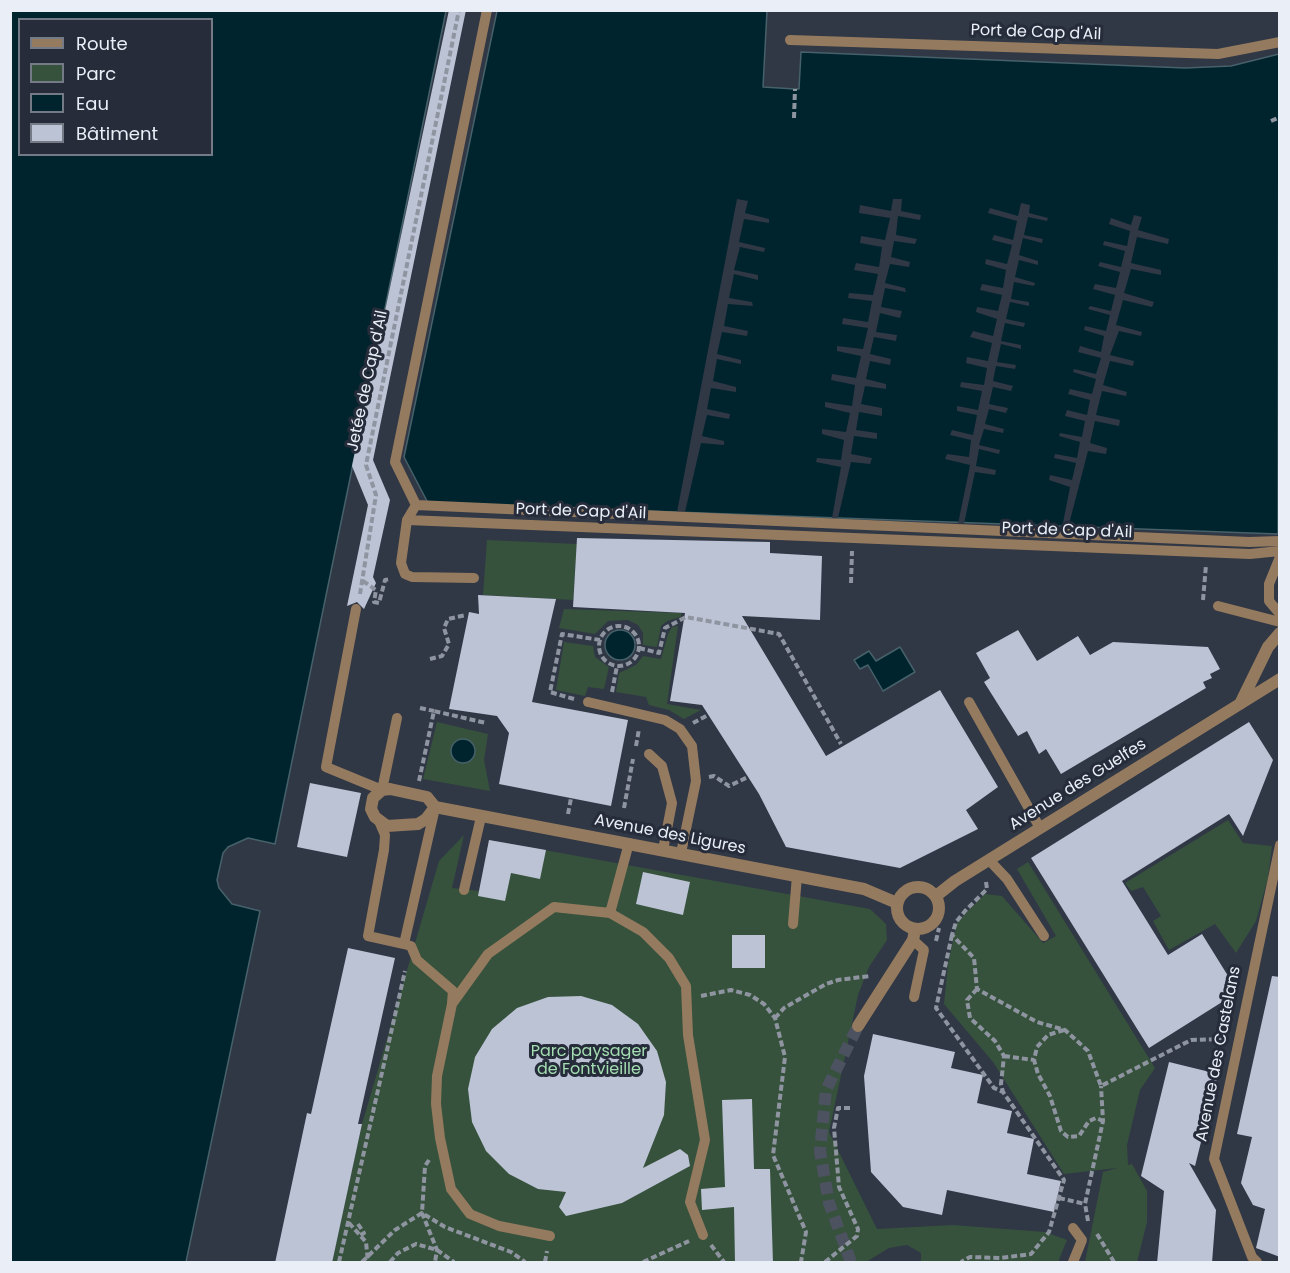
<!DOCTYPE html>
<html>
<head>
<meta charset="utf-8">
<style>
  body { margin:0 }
  #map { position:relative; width:1290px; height:1273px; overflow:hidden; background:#303745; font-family:Poppins,sans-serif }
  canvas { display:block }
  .frame { position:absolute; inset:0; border:12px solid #e9eef7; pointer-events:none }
  .legend { position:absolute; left:18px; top:18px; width:195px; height:138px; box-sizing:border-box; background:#262c3a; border:2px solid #747a86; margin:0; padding:8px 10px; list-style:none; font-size:18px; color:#e9eef7 }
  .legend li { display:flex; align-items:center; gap:12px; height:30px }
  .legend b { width:30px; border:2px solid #747a86 }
</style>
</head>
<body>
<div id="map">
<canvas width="1290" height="1273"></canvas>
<div class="frame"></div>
<ul class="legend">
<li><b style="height:8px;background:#947a5e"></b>Route</li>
<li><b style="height:16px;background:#36523d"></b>Parc</li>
<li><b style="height:16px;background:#00242d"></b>Eau</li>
<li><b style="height:16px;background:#bcc3d5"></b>Bâtiment</li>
</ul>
</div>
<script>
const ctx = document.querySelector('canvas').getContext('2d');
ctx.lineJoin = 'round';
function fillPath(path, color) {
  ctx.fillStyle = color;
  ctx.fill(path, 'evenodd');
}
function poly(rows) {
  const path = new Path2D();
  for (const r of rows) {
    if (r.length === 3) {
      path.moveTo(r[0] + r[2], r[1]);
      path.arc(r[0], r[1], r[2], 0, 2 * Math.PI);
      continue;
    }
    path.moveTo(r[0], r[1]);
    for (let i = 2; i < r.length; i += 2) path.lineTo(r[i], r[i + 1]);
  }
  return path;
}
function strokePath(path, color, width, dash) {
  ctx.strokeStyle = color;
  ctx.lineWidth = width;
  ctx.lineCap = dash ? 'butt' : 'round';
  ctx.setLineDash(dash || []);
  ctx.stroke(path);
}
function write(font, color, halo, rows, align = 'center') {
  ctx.font = font + ' Poppins,sans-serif';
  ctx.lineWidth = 6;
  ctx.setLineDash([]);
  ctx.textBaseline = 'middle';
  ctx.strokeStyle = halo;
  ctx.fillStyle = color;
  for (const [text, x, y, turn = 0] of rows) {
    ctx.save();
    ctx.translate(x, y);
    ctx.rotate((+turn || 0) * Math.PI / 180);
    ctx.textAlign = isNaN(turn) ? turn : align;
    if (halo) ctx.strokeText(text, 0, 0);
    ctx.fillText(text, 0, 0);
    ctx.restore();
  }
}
fillPath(poly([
  [487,540,577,544,573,600,483,595],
  [564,609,681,613,681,617,667,621,661,626,657,647,643,645,643,633,638,625,628,620,608,621,595,634,559,628],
  [678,626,667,704,701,710,684,719,669,710,649,705,646,697,616,692,619,673,636,665,643,656,661,659,668,634,672,627],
  [564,642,593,646,595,657,609,667,604,689,588,687,585,696,556,690],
  [437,722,488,734,484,760,490,791,423,779],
  [1228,820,1243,843,1272,846,1268,878,1256,921,1236,953,1215,924,1169,950,1153,921,1161,916,1143,887,1131,891,1125,883],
  [464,835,452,888,480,891,489,840,870,909,886,924,887,940,869,967,858,995,829,1132,877,1229,953,1225,1045,1232,1067,1240,1058,1262,921,1262,921,1253,907,1245,889,1248,866,1262,332,1262,362,1124,439,861],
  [1028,862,1155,1068,1140,1090,1127,1145,1128,1165,1132,1164,1147,1191,1147,1222,1137,1262,1085,1262,1103,1172,1117,1168,1064,1174,993,1062,944,1004,948,964,957,922,985,894,1002,896,1043,943,1056,936,1017,869]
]), '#36523d');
const water = poly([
  [10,11,446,11,275,844,248,838,228,847,223,853,217,880,219,888,232,904,260,911,186,1262,11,1262,10,11],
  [20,20,212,20,212,154,20,154,20,20],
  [497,11,767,11,763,87,795,89,799,89,801,52,1185,68,1231,66,1279,54,1278,534,428,503,404,457,497,11],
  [620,645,15],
  [900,647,915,672,883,691,868,665,860,669,854,660,869,651,876,661,900,647],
  [463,751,12]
]);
fillPath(water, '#00242d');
strokePath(water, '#46616a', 1.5);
fillPath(poly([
  [737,199,748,201,745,213,769,219,769,223,744,219,739,242,765,248,764,252,740,247,734,270,758,275,758,280,734,274,729,298,752,302,753,306,728,304,724,326,748,331,747,336,722,332,717,354,741,360,741,364,717,359,713,381,736,387,736,392,711,388,707,409,730,414,729,419,707,415,702,436,724,441,724,445,701,443,685,512,677,512],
  [893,199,902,199,901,211,921,215,920,220,898,216,896,235,917,239,915,244,894,241,891,257,910,262,909,267,890,264,885,283,905,288,906,292,885,288,881,307,902,311,900,318,880,313,876,332,897,335,896,341,874,337,870,354,891,359,890,365,870,361,866,379,886,384,886,389,865,386,861,404,882,408,882,416,859,412,856,430,877,433,877,439,854,436,851,454,872,458,870,464,851,462,838,518,832,518,841,467,816,462,817,458,841,460,844,440,822,434,822,429,846,432,850,413,825,407,825,402,852,406,855,385,831,380,832,374,856,378,861,356,837,351,837,346,863,349,868,328,842,324,843,318,868,322,872,301,848,298,849,293,873,295,878,274,854,270,856,263,879,267,882,247,860,243,861,236,885,240,890,218,859,213,860,205,891,211],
  [1021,203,1030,205,1029,213,1048,218,1047,221,1028,217,1024,235,1043,239,1042,243,1023,238,1019,255,1038,261,1038,265,1019,260,1015,277,1035,283,1034,286,1014,282,1011,299,1029,302,1029,306,1010,302,1006,319,1025,323,1024,327,1005,323,1001,341,1021,345,1021,349,1001,344,997,362,1016,365,1015,369,996,366,993,381,1013,386,1011,391,993,387,989,404,1008,408,1006,413,989,409,985,424,1004,429,1003,433,984,429,979,445,1000,450,999,454,979,449,976,466,996,470,995,475,975,472,964,524,958,524,970,465,945,459,947,454,969,457,971,440,950,435,952,430,973,435,977,415,957,411,957,406,978,410,982,391,960,387,961,382,984,385,987,368,966,363,967,357,988,361,992,343,970,337,973,331,993,336,997,319,976,312,977,307,998,311,1002,295,980,290,982,284,1003,288,1006,270,985,264,986,259,1007,264,1012,245,992,240,994,235,1013,240,1017,221,988,213,990,208,1018,216],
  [1134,215,1142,217,1138,230,1169,239,1168,244,1137,237,1131,263,1161,270,1161,275,1131,269,1124,293,1154,302,1152,307,1123,300,1116,325,1142,332,1141,336,1119,331,1110,355,1134,361,1133,366,1110,361,1103,385,1127,392,1126,396,1102,391,1096,415,1120,420,1119,426,1095,421,1090,443,1107,448,1106,454,1088,451,1068,528,1062,528,1070,487,1049,480,1050,475,1072,480,1076,463,1054,458,1055,454,1077,458,1080,442,1059,436,1060,433,1082,437,1085,421,1065,416,1067,410,1087,415,1090,400,1068,394,1070,389,1092,394,1096,379,1073,372,1074,369,1096,374,1101,358,1078,352,1080,346,1101,352,1104,336,1084,330,1085,326,1106,331,1110,315,1088,309,1090,306,1111,311,1115,295,1093,289,1095,284,1116,288,1120,272,1098,266,1100,262,1121,267,1125,251,1103,245,1104,241,1127,246,1130,231,1109,224,1111,218,1131,225]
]), '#303745');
fillPath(poly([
  [449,10,466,10,373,460,390,500,373,577,376,583,364,609,357,602,347,606,368,505,352,466],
  [577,538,770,542,770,553,822,556,820,620,742,616,826,756,940,690,998,787,966,810,978,829,900,868,786,847,759,794,702,705,670,701,685,613,573,607],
  [478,595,556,599,532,702,628,720,611,806,499,784,509,733,497,716,449,709,469,612,479,614],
  [1018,630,1037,661,1078,636,1090,655,1113,642,1208,647,1220,669,1210,674,1212,678,1203,682,1206,688,1061,774,1046,749,1039,754,1027,731,1018,736,984,682,990,678,976,653],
  [1249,722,1273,760,1243,836,1229,814,1122,881,1168,955,1202,934,1238,992,1149,1048,1031,858],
  [310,783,361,793,347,857,297,847],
  [489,840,546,850,540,879,511,873,505,901,478,896],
  [643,872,690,882,683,915,636,904],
  [732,935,765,935,765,968,732,968],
  [348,948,395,958,358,1124,362,1124,332,1263,275,1263,307,1113,311,1114],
  [1272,976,1280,977,1280,1257,1256,1248,1265,1209,1253,1205,1241,1183,1252,1137,1237,1134],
  [581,996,612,1005,638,1024,657,1051,666,1082,664,1115,643,1168,680,1149,688,1155,690,1166,622,1203,566,1216,559,1207,566,1192,538,1189,509,1174,486,1151,472,1122,468,1089,475,1057,492,1029,517,1008,548,997],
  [873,1034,955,1052,951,1068,983,1075,977,1103,1012,1111,1007,1133,1034,1139,1027,1174,1061,1181,1054,1212,947,1190,942,1215,903,1207,871,1172,864,1076],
  [1169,1062,1218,1074,1195,1166,1189,1163,1216,1210,1212,1263,1157,1263,1164,1191,1141,1176],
  [752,1099,754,1169,770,1169,773,1263,735,1263,734,1207,702,1210,701,1189,725,1187,722,1100]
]), '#bcc3d5');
strokePath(poly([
  [851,1262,829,1203,820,1151,826,1090,858,1026]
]), '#4c5260', 12, [12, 6]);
strokePath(poly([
  [794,118,795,89],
  [1271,121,1280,117],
  [363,581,376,590,374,602,379,603,385,580,390,579],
  [851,583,852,551],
  [360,594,376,495,366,465,459,10],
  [1203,600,1206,565],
  [619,646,20],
  [639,648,659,653,665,628,686,617,779,634,841,744],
  [430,659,442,656,449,644,444,628,448,619,466,615],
  [612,692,617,666],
  [574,699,550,692,562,634,600,640],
  [420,708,434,711],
  [693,723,708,715],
  [636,746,639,729],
  [709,777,714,776,729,786,748,777],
  [419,781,434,711,486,723],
  [624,808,633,759],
  [568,814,571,798],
  [986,882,987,889,965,911,956,922,952,935,974,958,977,989,1037,1022,1065,1030,1088,1051,1101,1086,1191,1040,1224,1039],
  [952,935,936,1008,994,1088,1003,1092,1064,1180,1049,1232,1031,1254,1001,1258,970,1257,961,1262],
  [936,941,939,928],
  [977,989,967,1000,970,1018,995,1041,1004,1056,1001,1084,1003,1092],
  [701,996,731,990,750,995,764,1004,775,1018,785,1057,773,1155,806,1232,801,1262],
  [775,1018,784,1008,826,984,838,980,870,976],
  [1064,1030,1048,1035,1037,1047,1034,1060,1038,1074,1050,1096,1061,1131,1068,1137,1079,1136,1089,1121,1096,1118,1103,1121],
  [1004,1056,1034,1060],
  [429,1160,425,1166,422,1213,437,1250,435,1262],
  [1059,1198,1085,1204],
  [1088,1221,1085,1204,1103,1121,1101,1086],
  [349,1223,366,1242,368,1262],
  [358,1224,364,1233,359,1236],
  [1097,1234,1114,1262],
  [711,1245,724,1262],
  [339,1262,405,971],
  [362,1262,395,1230,422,1213,445,1227,511,1252,525,1262],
  [390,1262,398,1253,416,1244,437,1250,454,1262],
  [545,1262,547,1251],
  [643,1262,689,1241],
  [825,1262,857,1236,858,1229,839,1187,834,1128,838,1108,852,1108]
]), '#8f95a0', 4, [6, 3]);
strokePath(poly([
  [790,40,1218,54,1280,42],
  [416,505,1249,542,1280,541],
  [407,520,1250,554,1280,551],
  [1280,557,1269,584,1269,601,1280,614],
  [474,578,412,577,405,574,401,563,407,520,416,505,395,462,487,10],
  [1218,606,1280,622],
  [356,609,326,767,382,790,397,718],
  [588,702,665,720,680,729,692,746,696,781,681,853],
  [969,702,1040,828],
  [649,754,662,766,672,803,663,850],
  [379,821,385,835,384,850,368,936,404,944,435,808],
  [989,860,1007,879,1044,936],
  [464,890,481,817],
  [610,913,629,843],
  [793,924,797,876],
  [913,940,924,950,914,997],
  [404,944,411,946,417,960,453,991,452,1003],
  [550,1236,499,1226,470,1214,451,1189,440,1138,436,1104,437,1076,452,1004,488,954,554,907,610,913,643,932,669,958,686,986,688,1035,705,1140,690,1202,703,1235],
  [1073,1262,1082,1240,1073,1228],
  [1257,1262,1252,1257,1214,1159,1280,845]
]), '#947a5e', 10);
strokePath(poly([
  [1240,704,1268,647,1280,633],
  [390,789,427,797,435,807,426,819,418,824,387,826,375,817,371,809,373,798,382,790,390,789],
  [435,807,864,889,897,903],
  [918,908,21],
  [936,896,955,881,1280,679],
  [858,1026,913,940,915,930]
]), '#947a5e', 12);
write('16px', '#e9eef7', '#262c3a', [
  ["Port de Cap d'Ail",1036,33,2],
  ["Jetée de Cap d'Ail",368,381,-78],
  ["Port de Cap d'Ail",581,512,2],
  ["Port de Cap d'Ail",1067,531,2],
  ["Avenue des Guelfes",1078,785,-32],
  ["Avenue des Ligures",670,835,11],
  ["Avenue des Castelans",1219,1054,-79]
]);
write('16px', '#a4ddb1', '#262c3a', [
  ["Parc paysager",589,1052],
  ["de Fontvieille",589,1070]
]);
</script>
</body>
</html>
